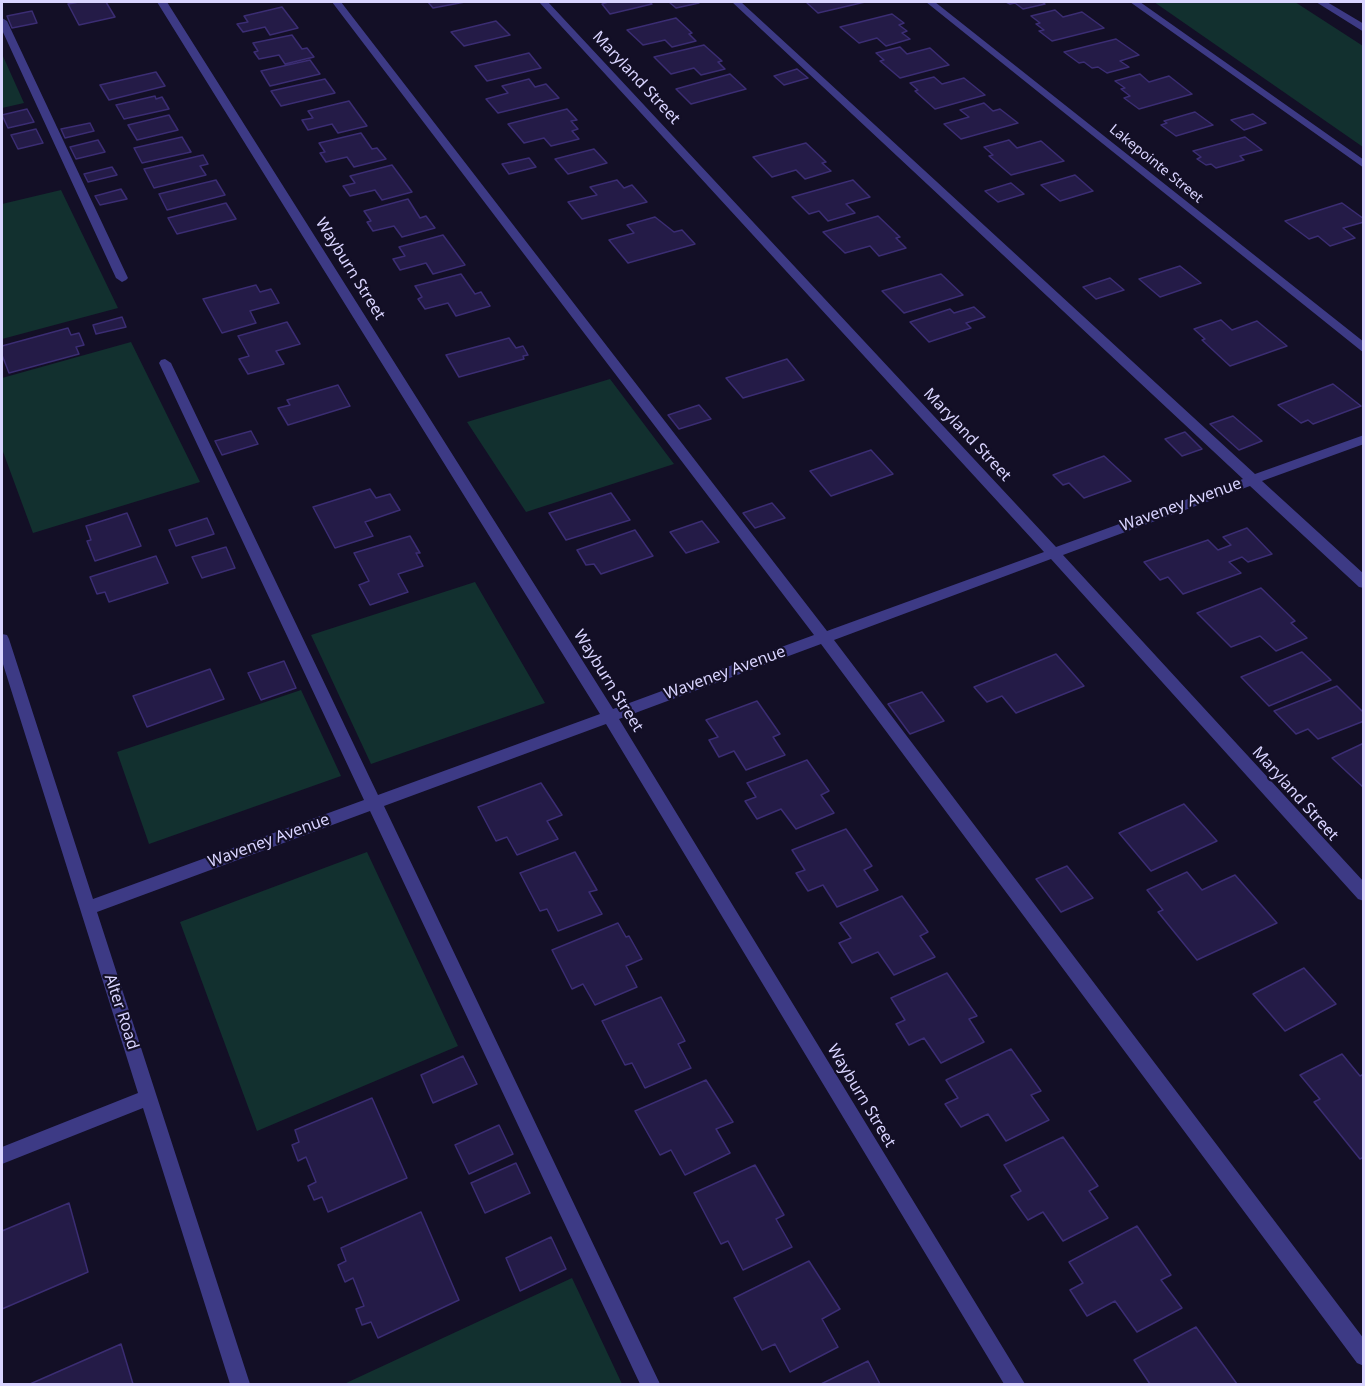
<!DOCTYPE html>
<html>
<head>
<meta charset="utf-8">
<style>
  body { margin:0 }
  #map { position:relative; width:1365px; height:1386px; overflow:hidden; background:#130f26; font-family:"Noto Sans",sans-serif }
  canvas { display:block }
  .frame { position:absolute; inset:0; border:3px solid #d9d4ff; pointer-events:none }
</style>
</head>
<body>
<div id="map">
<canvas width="1365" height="1386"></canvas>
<div class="frame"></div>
</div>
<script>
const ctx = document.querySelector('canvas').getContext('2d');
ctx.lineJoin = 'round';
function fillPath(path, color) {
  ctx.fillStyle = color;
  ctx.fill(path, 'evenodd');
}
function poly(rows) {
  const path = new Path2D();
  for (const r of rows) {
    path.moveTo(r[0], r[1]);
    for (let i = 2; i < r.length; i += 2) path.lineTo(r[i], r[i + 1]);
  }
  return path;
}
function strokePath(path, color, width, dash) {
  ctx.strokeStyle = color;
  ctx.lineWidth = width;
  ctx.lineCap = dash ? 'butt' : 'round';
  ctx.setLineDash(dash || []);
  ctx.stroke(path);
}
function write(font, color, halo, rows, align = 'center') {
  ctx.font = font + ' "Noto Sans",sans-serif';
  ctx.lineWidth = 4.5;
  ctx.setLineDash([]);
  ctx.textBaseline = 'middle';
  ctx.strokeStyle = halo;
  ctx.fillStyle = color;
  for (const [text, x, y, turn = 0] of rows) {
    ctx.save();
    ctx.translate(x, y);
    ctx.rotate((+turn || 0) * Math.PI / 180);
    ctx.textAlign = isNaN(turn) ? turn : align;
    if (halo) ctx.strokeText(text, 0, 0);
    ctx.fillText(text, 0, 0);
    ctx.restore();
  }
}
fillPath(poly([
  [1154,2,1295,2,1363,46,1363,147],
  [2,54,24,103,2,108],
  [61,190,118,308,2,339,2,204],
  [131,342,200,482,33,533,2,449,2,378],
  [610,379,674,464,526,512,467,422],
  [475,582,545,703,371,764,311,635],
  [301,690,341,776,149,844,117,752],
  [367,852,458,1046,257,1131,180,922],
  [572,1278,622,1384,344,1384]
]), '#12302f');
const building = poly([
  [79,2,106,2,115,17,79,25,68,4,79,2],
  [428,2,465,2,433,8,428,2],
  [608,2,649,2,652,4,610,14,602,4,608,2],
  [669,2,698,2,699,3,676,8,669,2],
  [806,2,865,2,818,13,806,2],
  [1006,2,1042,2,1045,4,1023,9,1015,3,1010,4,1006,2],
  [282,7,298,28,270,35,265,27,243,32,237,24,248,22,244,16,282,7],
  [1055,10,1063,17,1082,12,1104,28,1052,41,1039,31,1044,30,1036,24,1040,23,1031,16,1055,10],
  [32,11,37,23,12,28,7,16,32,11],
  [892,14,904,23,899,25,907,31,902,33,910,39,886,46,877,38,859,43,840,27,892,14],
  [676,18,692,33,689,34,696,41,672,47,665,40,643,45,627,30,676,18],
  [496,21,510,35,464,46,451,32,496,21],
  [292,35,302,49,307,48,314,57,285,64,279,55,259,59,254,52,258,51,253,43,292,35],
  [1116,39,1139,55,1120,61,1129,67,1107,73,1098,67,1092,68,1084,62,1079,63,1064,52,1116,39],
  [704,45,722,61,718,62,725,69,701,75,694,68,671,74,654,57,704,45],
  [900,47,907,54,930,48,949,65,900,78,880,61,884,60,876,53,900,47],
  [529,53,541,68,487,81,475,66,529,53],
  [310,60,320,74,270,86,261,71,310,60],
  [797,69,808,78,784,85,774,76,797,69],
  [156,72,165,86,109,100,100,85,156,72],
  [730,74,746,89,691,104,676,89,730,74],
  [1140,74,1149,82,1169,76,1192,94,1139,109,1124,98,1130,96,1121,89,1125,88,1115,81,1140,74],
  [934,77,942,84,964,78,985,95,935,109,915,91,918,90,910,83,934,77],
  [325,79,335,93,281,106,271,91,325,79],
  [529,79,535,87,546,84,559,98,498,113,486,99,508,93,502,86,529,79],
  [155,96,156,99,162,97,169,109,124,119,116,105,155,96],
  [349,101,367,126,338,133,332,124,308,130,302,120,313,118,308,111,349,101],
  [984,103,993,111,1000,109,1018,123,961,139,944,124,969,117,960,110,984,103],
  [27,109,34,122,8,128,2,115,27,109],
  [567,109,577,120,571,121,578,129,572,131,579,139,551,146,544,138,524,143,508,124,567,109],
  [1195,112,1213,125,1176,136,1161,125,1167,123,1164,121,1195,112],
  [1253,114,1266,123,1244,130,1231,120,1253,114],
  [169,115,178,130,137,140,128,125,169,115],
  [90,123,94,131,65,138,61,129,90,123],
  [36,129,43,143,18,149,11,135,36,129],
  [361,133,372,149,377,148,386,159,354,167,347,157,326,162,320,153,325,152,319,143,361,133],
  [182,137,191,152,142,163,134,148,182,137],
  [1245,137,1262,150,1240,156,1244,160,1216,168,1211,164,1206,165,1197,159,1201,157,1193,151,1245,137],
  [98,140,105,152,76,159,70,147,98,140],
  [1009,140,1017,148,1041,141,1064,161,1011,175,989,156,993,155,984,147,1009,140],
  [806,143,826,162,822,163,831,171,805,179,796,170,772,177,753,157,806,143],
  [594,149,607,163,568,174,555,159,594,149],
  [203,155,208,164,200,166,206,175,154,188,144,169,203,155],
  [529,158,536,167,509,174,502,164,529,158],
  [392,165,412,192,382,200,375,190,350,196,343,186,355,183,350,176,392,165],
  [112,167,117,175,88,182,84,174,112,167],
  [1075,175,1093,191,1060,201,1041,185,1075,175],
  [216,180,225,195,167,210,159,194,216,180],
  [617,180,624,188,632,185,647,202,582,219,568,202,597,195,590,187,617,180],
  [853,180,870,197,846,204,855,213,828,221,819,211,809,214,792,197,853,180],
  [1011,183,1024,194,998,202,985,191,1011,183],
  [121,189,127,199,100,205,95,196,121,189],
  [408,199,420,218,426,216,435,228,402,237,394,226,373,231,367,222,371,221,364,211,408,199],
  [226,203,236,219,177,234,168,218,226,203],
  [1342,203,1364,219,1364,222,1343,228,1355,238,1330,246,1318,236,1309,239,1285,221,1342,203],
  [878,216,900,237,896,238,906,248,879,256,870,246,845,253,823,232,878,216],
  [655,217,674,232,682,230,695,244,628,263,609,240,634,233,627,225,655,217],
  [443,235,465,265,433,274,426,263,400,270,393,259,405,256,399,247,443,235],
  [1180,266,1201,283,1160,297,1139,279,1180,266],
  [461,274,475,294,481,292,490,306,456,316,448,303,425,309,418,299,422,297,415,286,461,274],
  [941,274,963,295,904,313,882,291,941,274],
  [1110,278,1124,290,1096,299,1083,287,1110,278],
  [256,285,260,292,271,289,279,303,250,311,256,323,222,333,203,299,256,285],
  [974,307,985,317,966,323,971,328,929,342,910,322,950,309,954,313,974,307],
  [122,317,126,327,96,334,93,325,122,317],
  [1221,320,1232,330,1257,321,1287,346,1230,366,1202,340,1205,339,1194,329,1221,320],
  [287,322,300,344,276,351,284,364,248,374,239,359,249,356,238,336,287,322],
  [68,328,71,335,79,333,84,345,76,347,79,354,9,373,2,355,2,346,68,328],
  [509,338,516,348,523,346,528,355,523,356,524,359,459,377,446,355,509,338],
  [787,359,804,380,743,398,726,378,787,359],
  [1333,384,1361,406,1313,424,1308,420,1301,423,1278,405,1333,384],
  [338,385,350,406,288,425,278,408,290,405,287,400,338,385],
  [699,405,711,419,679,429,668,415,699,405],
  [1233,416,1262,441,1239,450,1210,424,1233,416],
  [251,431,258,444,222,455,215,441,251,431],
  [1185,432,1202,449,1182,456,1165,439,1185,432],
  [871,450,893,474,831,496,810,471,871,450],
  [1104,456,1131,481,1084,498,1069,483,1063,485,1053,475,1104,456],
  [370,489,376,498,390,494,400,510,365,522,373,536,335,548,313,507,370,489],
  [611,493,630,520,566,540,549,513,611,493],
  [772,503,785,518,755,528,743,513,772,503],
  [127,513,141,546,95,561,87,541,91,540,86,526,127,513],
  [207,518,214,534,176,546,169,530,207,518],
  [702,521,719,542,686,553,670,532,702,521],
  [1247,528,1272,554,1248,562,1242,557,1229,562,1241,573,1183,594,1168,577,1160,580,1144,562,1208,540,1218,550,1231,545,1223,537,1247,528],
  [635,530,653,556,601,574,594,564,586,565,577,550,635,530],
  [410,536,420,553,416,553,423,566,398,574,408,592,370,605,359,585,369,581,354,553,410,536],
  [226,547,235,568,202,578,192,557,226,547],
  [156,556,168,583,109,602,105,592,97,594,90,577,156,556],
  [1261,588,1295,621,1291,623,1307,638,1276,651,1260,636,1231,647,1197,613,1261,588],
  [1302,652,1331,680,1269,706,1241,677,1302,652],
  [1056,654,1084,686,1016,713,1002,696,987,702,974,687,1056,654],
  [284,661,296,688,261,700,248,673,284,661],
  [210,669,224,699,147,727,133,696,210,669],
  [1337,686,1364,713,1364,721,1318,739,1308,729,1296,734,1274,711,1337,686],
  [922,692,944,721,910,734,888,704,922,692],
  [757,701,780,734,773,737,785,755,746,770,734,751,719,757,709,740,718,737,706,720,757,701],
  [1364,743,1364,788,1332,758,1364,743],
  [807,760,829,791,821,795,834,813,796,829,781,809,757,819,745,801,756,797,747,783,807,760],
  [541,783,562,815,547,821,558,839,517,855,507,837,496,841,478,807,541,783],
  [1184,804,1217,841,1151,871,1119,833,1184,804],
  [846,829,872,866,864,870,878,890,837,907,823,885,808,891,796,873,805,870,792,850,846,829],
  [575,852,597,890,589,892,602,914,558,931,547,909,540,911,520,873,575,852],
  [1067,866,1093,898,1061,912,1036,879,1067,866],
  [1187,872,1202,890,1235,875,1277,923,1197,960,1158,912,1163,910,1147,890,1187,872],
  [902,896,928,932,920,936,935,957,894,975,878,952,852,963,839,943,851,938,840,923,902,896],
  [618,923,626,937,629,936,642,959,626,966,637,987,595,1005,583,984,572,989,552,950,618,923],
  [1304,968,1336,1004,1285,1031,1253,994,1304,968],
  [947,973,977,1016,969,1019,984,1042,941,1063,924,1038,909,1045,896,1024,905,1020,891,998,947,973],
  [661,997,685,1041,678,1044,691,1068,645,1088,632,1063,625,1065,602,1021,661,997],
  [1011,1049,1041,1091,1031,1095,1049,1120,1006,1141,988,1114,961,1127,945,1104,958,1098,946,1080,1011,1049],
  [1342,1054,1360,1076,1364,1074,1364,1157,1360,1159,1314,1102,1320,1099,1300,1075,1342,1054],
  [463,1056,477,1084,433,1103,421,1075,463,1056],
  [706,1080,733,1122,716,1129,730,1153,685,1175,671,1150,660,1155,635,1111,706,1080],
  [372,1098,407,1178,328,1212,322,1197,314,1200,308,1186,316,1182,306,1157,298,1161,292,1145,299,1142,295,1130,372,1098],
  [499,1125,513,1154,469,1174,455,1145,499,1125],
  [1063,1137,1098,1186,1089,1191,1108,1218,1063,1241,1043,1212,1028,1220,1011,1196,1021,1191,1004,1165,1063,1137],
  [516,1163,530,1193,485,1213,471,1183,516,1163],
  [755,1165,784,1215,776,1219,792,1247,743,1270,728,1241,721,1244,694,1193,755,1165],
  [69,1203,88,1272,2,1309,2,1231,69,1203],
  [421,1212,459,1300,378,1338,371,1322,362,1325,356,1309,364,1306,353,1278,345,1282,338,1265,346,1261,341,1248,421,1212],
  [1137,1226,1171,1275,1161,1280,1182,1308,1137,1332,1115,1301,1087,1316,1070,1290,1083,1283,1069,1262,1137,1226],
  [551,1237,566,1269,520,1291,506,1258,551,1237],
  [809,1261,840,1309,822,1319,838,1347,790,1372,775,1344,762,1350,734,1298,809,1261],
  [1196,1327,1237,1384,1150,1384,1134,1360,1196,1327],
  [121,1344,133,1384,30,1384,121,1344],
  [868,1361,880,1384,821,1384,868,1361]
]);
fillPath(building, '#241b47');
strokePath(building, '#3b2d73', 1.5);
fillPath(poly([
  [157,2,167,2,613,709,814,635,332,2,341,2,827,631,1044,552,539,2,548,2,1056,547,1243,479,732,2,741,2,1255,474,1364,435,1364,444,1262,481,1364,574,1364,588,1359,587,1250,486,1063,555,1364,882,1364,901,1358,899,1051,559,834,640,1364,1339,1364,1366,1357,1363,821,644,619,719,1025,1384,1004,1384,606,724,384,806,660,1384,640,1384,370,811,97,912,250,1384,230,1384,143,1108,2,1164,2,1147,138,1093,2,661,2,634,7,635,9,639,93,899,364,800,159,363,161,360,165,359,171,363,378,795,600,714,157,2],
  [926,2,935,2,1364,342,1364,353,926,2],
  [1130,2,1140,2,1364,160,1364,168,1130,2],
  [1316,2,1327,2,1364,24,1364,32,1316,2],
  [2,18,7,21,128,278,126,280,122,282,116,278,2,30,2,18]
]), '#3d3a85');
write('14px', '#d9d4ff', '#130f26', [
  ["Lakepointe Street",1156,164,39]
]);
write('16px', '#d9d4ff', '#130f26', [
  ["Maryland Street",636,78,47],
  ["Wayburn Street",350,269,58],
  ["Maryland Street",967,435,47],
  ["Waveney Avenue",1181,505,-20],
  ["Waveney Avenue",725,673,-20],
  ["Wayburn Street",608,681,58],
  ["Maryland Street",1295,794,48],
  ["Waveney Avenue",269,841,-20],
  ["Alter Road",121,1012,72],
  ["Wayburn Street",861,1096,59]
]);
</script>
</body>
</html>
